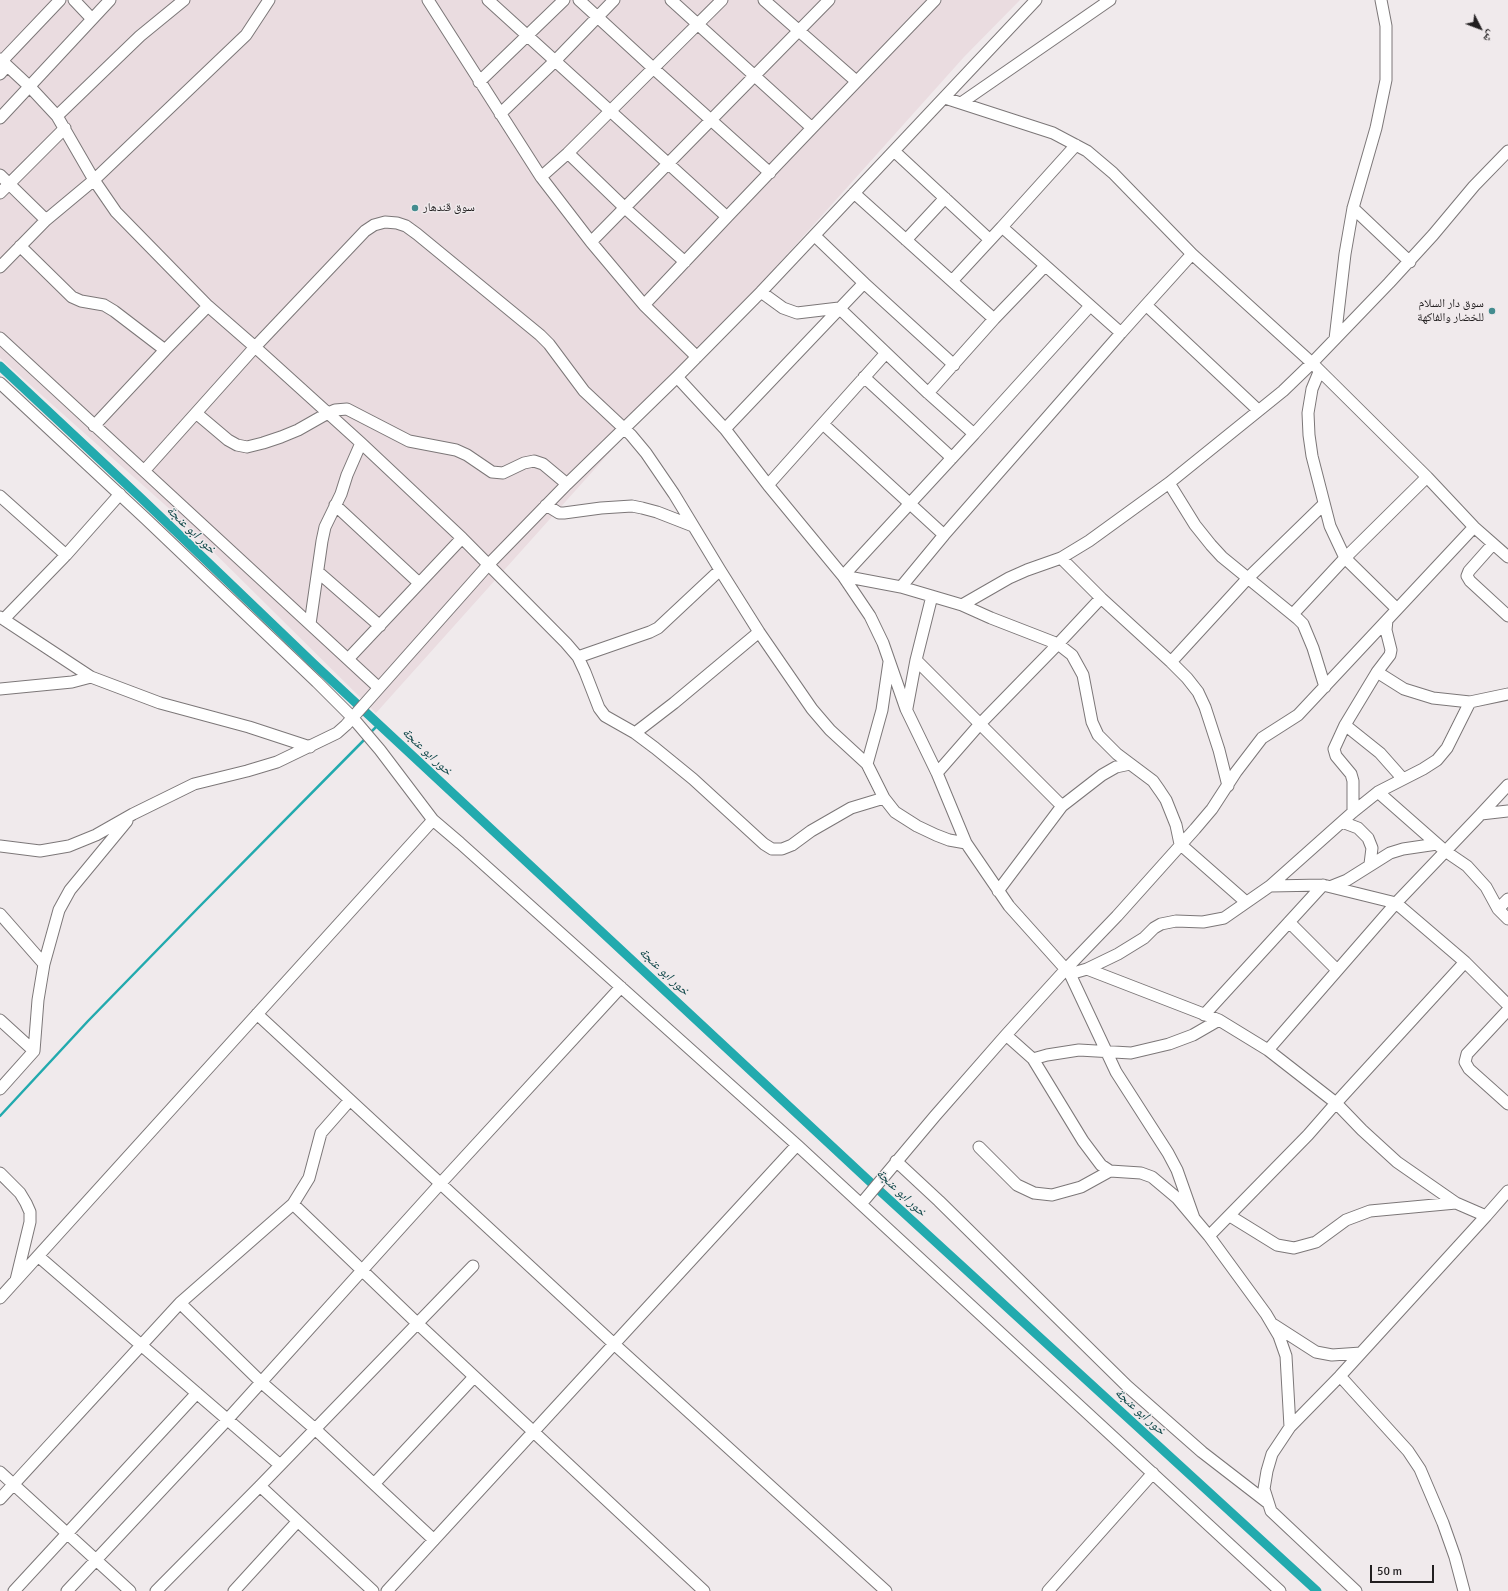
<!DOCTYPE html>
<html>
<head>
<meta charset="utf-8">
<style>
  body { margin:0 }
  #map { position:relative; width:1508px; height:1591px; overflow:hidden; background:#f0eaec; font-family:Signika,"Noto Naskh Arabic",sans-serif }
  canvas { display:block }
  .north { position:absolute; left:1460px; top:8px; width:40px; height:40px; -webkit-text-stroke:3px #f0eaec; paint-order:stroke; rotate:132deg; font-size:11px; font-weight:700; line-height:16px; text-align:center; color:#221f20 }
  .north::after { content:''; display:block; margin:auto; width:14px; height:18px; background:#221f20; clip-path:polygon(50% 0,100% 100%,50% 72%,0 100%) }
  .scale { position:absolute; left:1370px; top:1565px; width:64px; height:18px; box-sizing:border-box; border:2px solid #221f20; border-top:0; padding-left:5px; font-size:12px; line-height:14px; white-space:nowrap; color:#221f20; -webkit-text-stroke:3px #f0eaec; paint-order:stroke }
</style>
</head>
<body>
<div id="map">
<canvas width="1508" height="1591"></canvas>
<div class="north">ش</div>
<div class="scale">50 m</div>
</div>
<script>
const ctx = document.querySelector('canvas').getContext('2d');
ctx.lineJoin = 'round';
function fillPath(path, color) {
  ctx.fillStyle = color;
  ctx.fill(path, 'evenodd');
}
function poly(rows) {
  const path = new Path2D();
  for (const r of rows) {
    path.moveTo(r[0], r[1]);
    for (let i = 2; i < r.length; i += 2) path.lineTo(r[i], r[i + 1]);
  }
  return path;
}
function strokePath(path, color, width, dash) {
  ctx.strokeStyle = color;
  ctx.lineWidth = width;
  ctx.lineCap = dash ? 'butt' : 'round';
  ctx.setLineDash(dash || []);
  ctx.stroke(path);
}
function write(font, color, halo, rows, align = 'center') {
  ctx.font = font + ' Signika,"Noto Naskh Arabic",sans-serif';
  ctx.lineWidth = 3;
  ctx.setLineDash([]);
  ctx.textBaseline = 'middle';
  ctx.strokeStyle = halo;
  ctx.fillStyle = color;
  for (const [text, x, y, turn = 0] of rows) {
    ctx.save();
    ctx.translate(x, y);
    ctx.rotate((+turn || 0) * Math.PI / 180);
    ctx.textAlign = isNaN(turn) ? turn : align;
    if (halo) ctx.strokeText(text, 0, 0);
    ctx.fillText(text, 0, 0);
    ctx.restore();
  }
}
fillPath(poly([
  [0,0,1020,0,964,57,376,713,173,512,0,358]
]), '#eadce0');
strokePath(poly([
  [370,733,379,724],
  [0,1116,88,1021,198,908,365,739]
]), '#22aaae', 2.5);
strokePath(poly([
  [0,366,142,499,314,664,881,1192,1317,1591]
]), '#22aaae', 9);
const minor = poly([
  [74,0,92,19],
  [428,0,541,177,591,242,644,305],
  [488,0,727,217,644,305,697,357],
  [579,0,653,68,770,173],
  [671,0,812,128,727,217],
  [764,0,856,81],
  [0,59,30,87,57,116,140,36,184,0],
  [2,61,60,0],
  [0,74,7,66],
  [479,82,564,0],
  [945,98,1053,133,1087,151,1113,173,1192,254,1146,305],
  [961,103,1110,0],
  [500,114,555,61,614,0],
  [57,116,94,180,116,212,208,306,255,347,365,231,374,225,385,222,397,223,406,226,417,234,540,335,549,344,584,391,631,435,646,453,674,494,720,570,759,632,812,709,830,730,867,764,884,798,895,812,917,826,936,835,949,840,966,843],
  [0,118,110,0],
  [812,128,935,0],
  [894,151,990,240],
  [0,175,46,220],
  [541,177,568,153],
  [0,193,65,128],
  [854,193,994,319],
  [1353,208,1410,262],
  [1002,227,1076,145],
  [906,240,945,198],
  [591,242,829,0],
  [20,246,72,297,81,301,104,305,114,311,165,350],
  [1192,254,1312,363,1427,477,1474,527,1508,557],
  [685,262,625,208,568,153,722,0],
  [0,267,46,220,94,180,246,35,269,0],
  [952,281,1002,227,1121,333,1146,305,1258,410],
  [864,283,954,365],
  [761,292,783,308,797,313,839,308],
  [839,308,928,393,994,319,1045,266],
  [0,338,378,687],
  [1335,339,1345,254,1353,208,1376,128,1386,80,1386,26,1381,0],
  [1319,372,1312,389,1308,413,1309,435,1312,456,1330,526,1345,558,1397,609],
  [677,377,725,429,768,485,843,576,901,587,962,605,991,618,1058,644,1072,655,1083,675,1092,722,1098,735,1117,754,1153,781,1160,791,1166,800,1176,825,1180,844,1246,902],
  [864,377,952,458],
  [0,383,146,519,317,682,352,717,380,750,433,820,460,843,797,1145,1280,1591],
  [928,393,974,434,843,576,870,616,883,643,906,709,937,773,966,843,1009,906,1070,974,1116,1072,1168,1153,1177,1170,1194,1218],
  [196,413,228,440,237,445,247,447,263,443,281,437,298,430,328,413,335,410,347,409,409,441,456,450,467,455,492,472,503,473,524,463,534,461,543,464,567,484],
  [823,424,944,535],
  [94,426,165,350,208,306],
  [725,429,864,283,815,236],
  [974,434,1090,306],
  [144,471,255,347,361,443,462,538,566,643,578,657,585,672,599,708,605,716,635,733,655,748,693,779,764,844,772,849,782,849,792,845,811,831,851,808,884,798],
  [1169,483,1195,525,1211,545,1222,557,1298,619,1303,624,1313,648,1325,687],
  [768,485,886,353],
  [0,496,66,555,4,619],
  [335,505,419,583],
  [546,505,559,513,564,513,601,508,632,506,642,508,657,512,693,526],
  [1474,527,1387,620,1386,630,1391,650,1390,655,1377,672,1404,689,1433,698,1470,702,1508,694],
  [1493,544,1469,571,1467,576,1470,581,1508,616],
  [66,555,120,494],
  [1061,558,1101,598],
  [318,572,380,626],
  [901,587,944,535,1121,333],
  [962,605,1009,578,1027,570,1061,558,1089,541,1169,483,1283,391,1312,363,1389,283,1433,235,1474,186,1508,151],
  [1293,614,1345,558,1427,477],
  [0,617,91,677,160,703,249,727,310,747],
  [310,624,322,541,325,527,341,494,347,475,361,443],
  [578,657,650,632,658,628,720,570],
  [348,659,462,538],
  [916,660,1062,806],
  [1171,662,1248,578,1324,504],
  [0,689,72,682,91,677],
  [907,708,916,660,932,596],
  [1345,725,1380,753,1403,779],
  [635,733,674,703,759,632],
  [867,764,882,710,889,662],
  [937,773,979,725,1058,644,1101,598,1171,662,1187,678,1198,692,1205,707,1219,750,1228,786],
  [1378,792,1445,851,1467,866,1486,887,1498,909,1508,919],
  [1508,811,1481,814,1396,903,1465,962,1508,1005],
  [1353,812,1353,781,1351,774,1336,756,1334,749,1345,725,1377,672],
  [1481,814,1508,785],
  [1342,822,1358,828,1368,838,1372,848,1370,864],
  [0,846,40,851,69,846,96,835,133,814,194,784,247,771,277,762,337,733,346,725,489,564,567,484,677,377,761,292,1036,0],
  [1270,886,1353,812,1378,792,1423,769,1437,760,1447,748,1470,702],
  [1332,886,1347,880,1390,853,1403,849,1437,844],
  [998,891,1062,806,1102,775,1116,767,1130,764],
  [1498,909,1508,899],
  [0,914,44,964],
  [1289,922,1337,970],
  [1087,969,1219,1020,1268,1050,1336,1103,1362,1130,1397,1162,1456,1203,1486,1216,1340,1376,1290,1427,1272,1454,1267,1471,1264,1489,1271,1511,1356,1591],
  [1070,974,1087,969,1118,954,1144,938,1154,928,1161,924,1176,921,1203,922,1224,918,1270,886,1323,885,1396,903,1268,1050],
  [1508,1010,1467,1054,1465,1062,1469,1069,1508,1104],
  [257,1014,614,1344,886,1591],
  [1204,1015,1323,885],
  [0,1020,34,1051,0,1089],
  [1006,1035,1033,1059,1083,1141,1101,1165,1110,1171,1141,1173,1152,1177,1177,1198,1209,1236,1266,1314,1279,1336,1286,1356,1290,1427],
  [34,1051,38,1000,44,964,59,910,70,890,127,821],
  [1033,1059,1047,1055,1079,1050,1131,1053,1169,1044,1193,1035,1219,1020],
  [979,1147,1017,1185,1034,1193,1052,1195,1081,1187,1110,1171],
  [896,1161,939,1201,1127,1386,1202,1452,1268,1503],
  [0,1173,20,1193,26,1203,30,1212,30,1222,16,1280],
  [293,1204,418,1324,704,1591],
  [861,1204,935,1116,1006,1035,1066,969,1117,916,1195,829,1212,809,1236,772,1262,738,1298,715,1387,620],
  [1230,1216,1277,1245,1294,1248,1316,1242,1346,1220,1370,1211,1456,1203],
  [1486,1216,1508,1191],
  [1209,1236,1308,1135,1336,1103,1465,962],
  [38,1256,280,1465],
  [0,1298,433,820],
  [180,1303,261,1382,315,1429,434,1540],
  [1274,1325,1316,1352,1332,1355,1361,1353],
  [1340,1376,1408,1451,1420,1469,1443,1523,1455,1557,1464,1591],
  [0,1472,130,1591],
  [374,1484,474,1377],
  [260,1486,373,1591],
  [0,1499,180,1303,293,1204,309,1178,321,1133,350,1100],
  [14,1591,197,1393],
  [67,1591,227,1420,440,1184,621,987],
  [156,1591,260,1486,473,1266],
  [234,1591,297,1522],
  [387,1591,797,1145],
  [1048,1591,1153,1473]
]);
strokePath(minor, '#7c7778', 13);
strokePath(minor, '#fff', 11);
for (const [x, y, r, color] of [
  [415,208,4,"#448c8f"],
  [1492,311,4,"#448c8f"]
]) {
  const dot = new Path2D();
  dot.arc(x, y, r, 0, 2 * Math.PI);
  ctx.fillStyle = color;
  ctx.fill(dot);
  strokePath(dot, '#f0eaec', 1.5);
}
write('12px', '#221f20', '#f0eaec', [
  ["سوق قندهار",423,208],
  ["سوق دار السلام",1484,304,"right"],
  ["للخضار والفاكهة",1484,318,"right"]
], 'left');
write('italic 13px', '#0e4648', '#f0eaec', [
  ["خور ابو عنجة",191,530,44],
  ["خور ابو عنجة",427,752,43],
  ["خور ابو عنجة",664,972,43],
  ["خور ابو عنجة",901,1193,43],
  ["خور ابو عنجة",1140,1412,42]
]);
</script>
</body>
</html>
